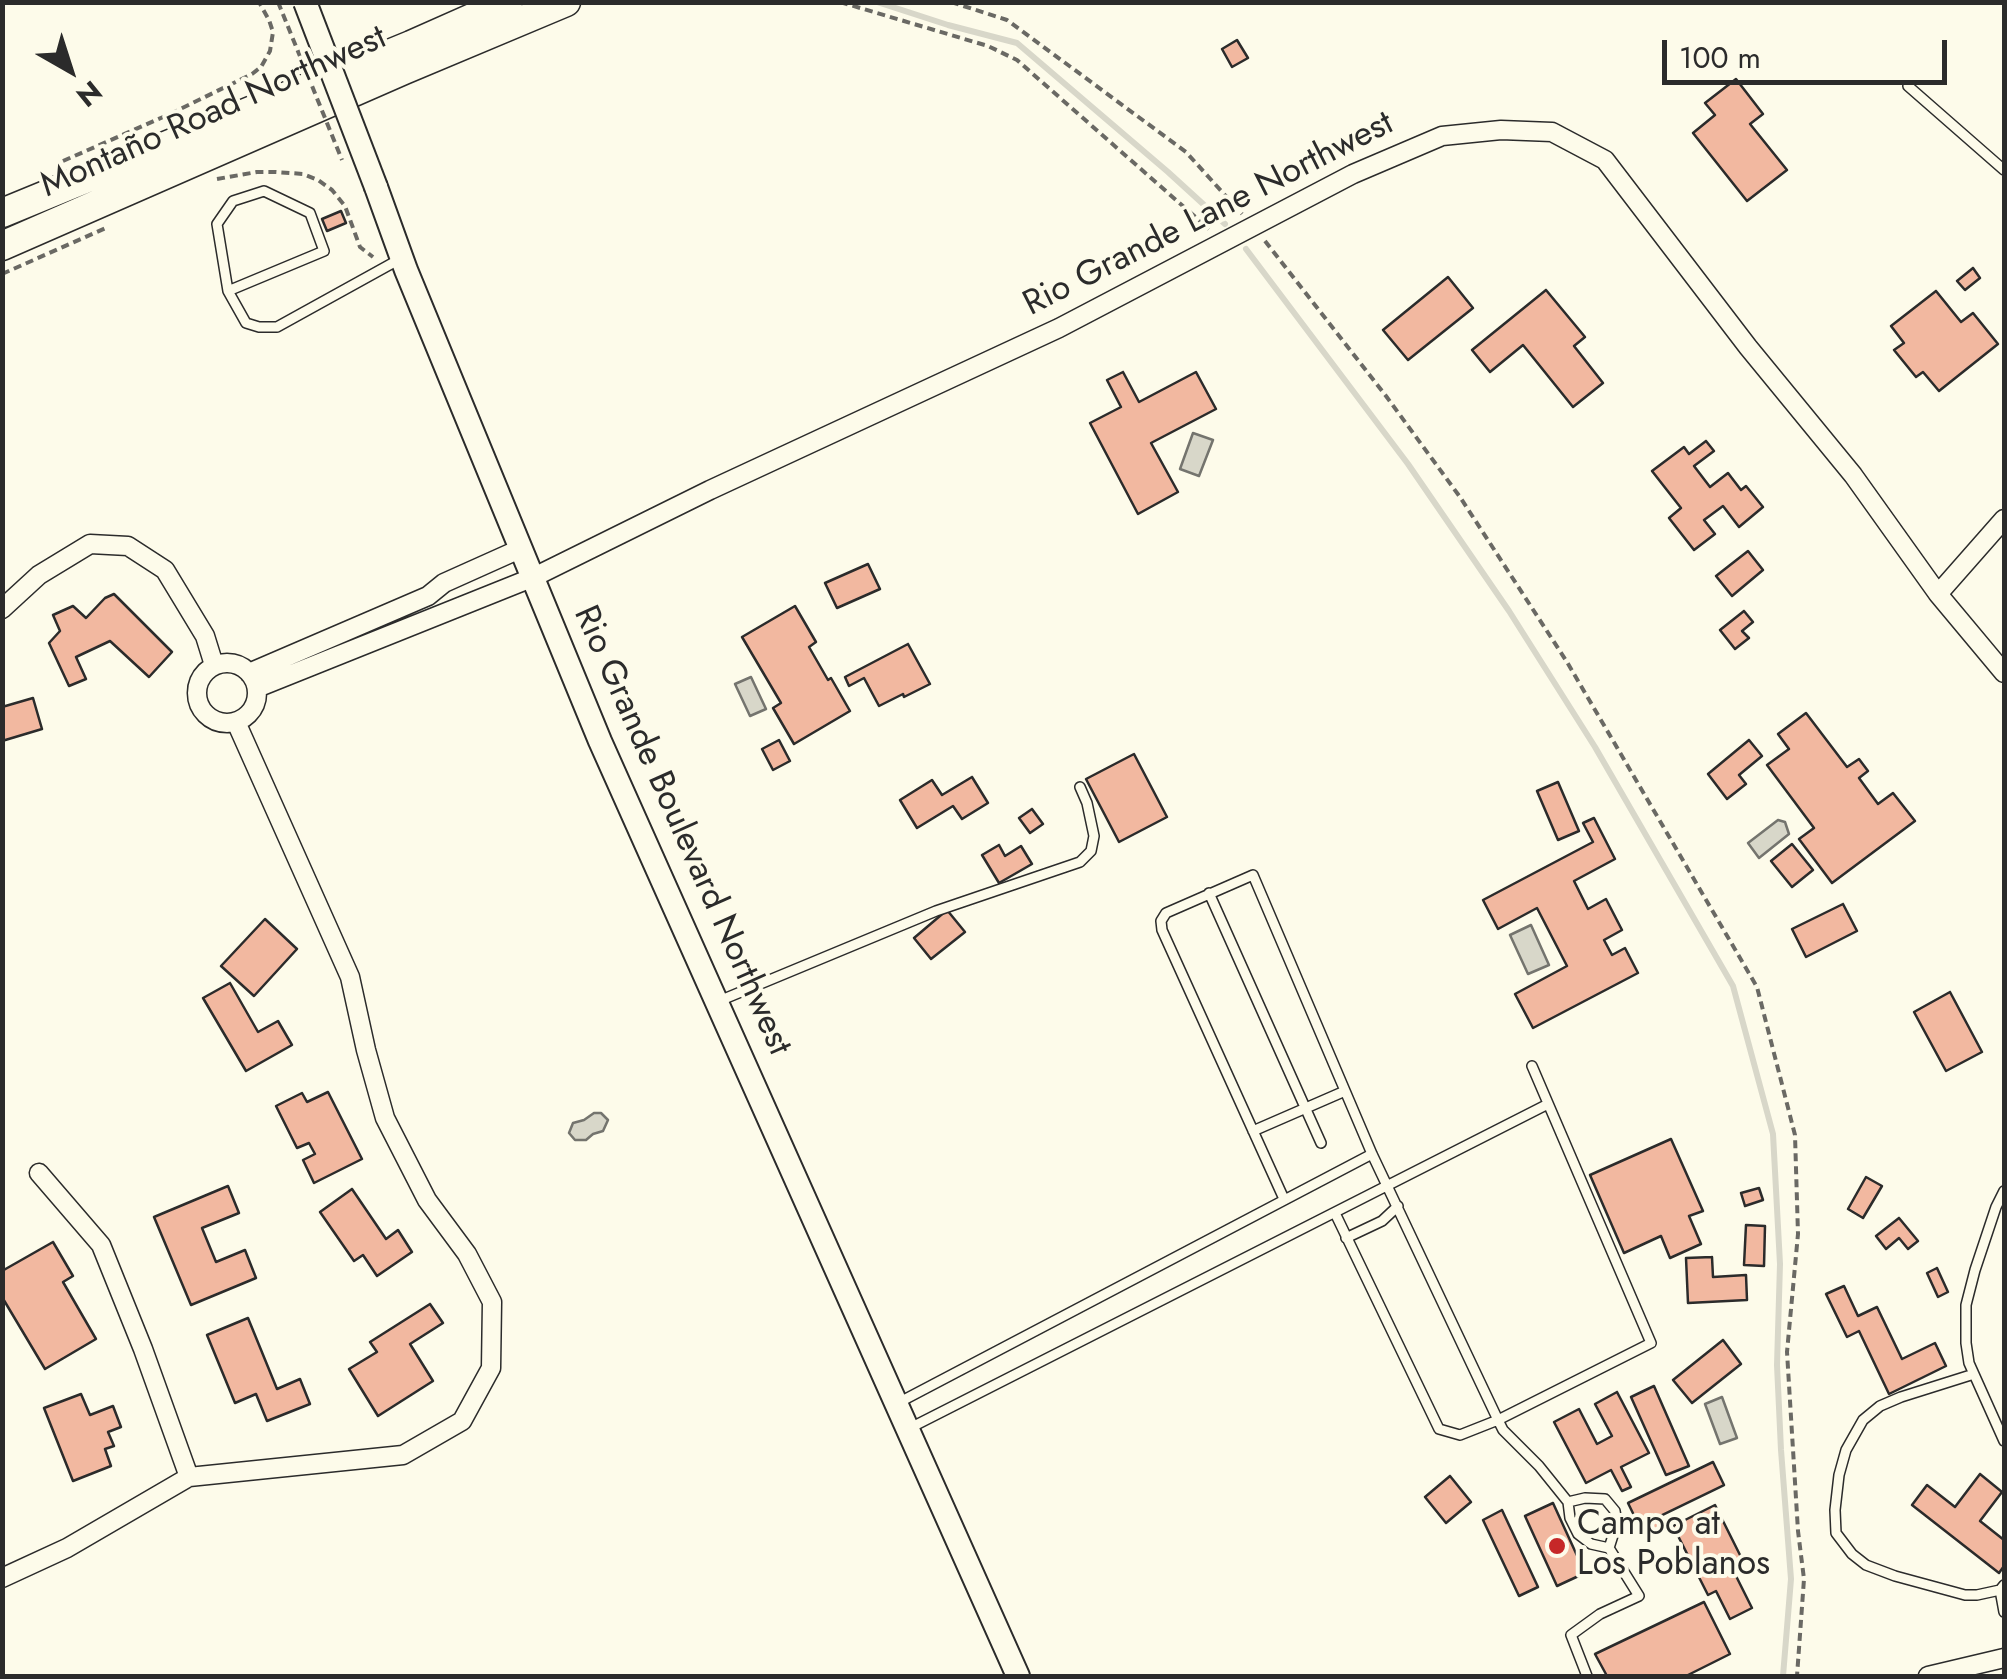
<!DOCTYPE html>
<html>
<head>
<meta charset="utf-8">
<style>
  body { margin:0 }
  #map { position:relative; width:2007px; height:1679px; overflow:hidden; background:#fdfbea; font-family:Jost,sans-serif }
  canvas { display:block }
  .frame { position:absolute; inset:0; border:5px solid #2b2b2b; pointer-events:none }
  .north { position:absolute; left:20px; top:20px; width:100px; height:100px; -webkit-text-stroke:8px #fdfbea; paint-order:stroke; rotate:141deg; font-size:28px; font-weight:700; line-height:40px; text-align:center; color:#2b2b2b }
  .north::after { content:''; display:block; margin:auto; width:35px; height:45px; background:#2b2b2b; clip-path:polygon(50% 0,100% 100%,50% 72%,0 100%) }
  .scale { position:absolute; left:1662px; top:40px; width:285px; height:45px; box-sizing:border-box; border:5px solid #2b2b2b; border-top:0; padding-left:12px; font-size:30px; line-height:35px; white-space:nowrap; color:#2b2b2b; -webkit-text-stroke:8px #fdfbea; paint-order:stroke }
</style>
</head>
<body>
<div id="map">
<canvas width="2007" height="1679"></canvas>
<div class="frame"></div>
<div class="north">N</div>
<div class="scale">100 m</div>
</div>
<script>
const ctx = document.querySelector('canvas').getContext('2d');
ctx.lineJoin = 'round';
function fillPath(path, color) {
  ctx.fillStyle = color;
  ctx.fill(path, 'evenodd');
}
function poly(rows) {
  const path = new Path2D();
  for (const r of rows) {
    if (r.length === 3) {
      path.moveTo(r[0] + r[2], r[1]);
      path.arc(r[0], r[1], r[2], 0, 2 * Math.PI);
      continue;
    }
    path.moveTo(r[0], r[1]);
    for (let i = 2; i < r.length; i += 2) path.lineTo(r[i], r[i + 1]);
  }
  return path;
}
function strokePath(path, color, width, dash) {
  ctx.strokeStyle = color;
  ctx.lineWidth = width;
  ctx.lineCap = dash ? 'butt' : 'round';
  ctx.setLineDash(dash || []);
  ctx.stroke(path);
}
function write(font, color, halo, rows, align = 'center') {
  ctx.font = font + ' Jost,sans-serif';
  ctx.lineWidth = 8;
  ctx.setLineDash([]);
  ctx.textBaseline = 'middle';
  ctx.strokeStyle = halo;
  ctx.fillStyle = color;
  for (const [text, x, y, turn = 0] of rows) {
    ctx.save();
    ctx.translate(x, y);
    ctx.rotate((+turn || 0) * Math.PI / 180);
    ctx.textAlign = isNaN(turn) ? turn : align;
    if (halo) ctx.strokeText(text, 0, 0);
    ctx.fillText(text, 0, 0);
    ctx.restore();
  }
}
const water = poly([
  [1193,433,1213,440,1199,476,1180,469,1193,433],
  [751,677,766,709,750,716,735,684,751,677],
  [1778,820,1785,822,1789,834,1759,858,1748,843,1778,820],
  [1531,925,1549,965,1528,974,1510,935,1531,925],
  [594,1113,601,1113,608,1120,603,1131,593,1134,586,1140,575,1140,569,1133,573,1123,584,1120,594,1113],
  [1722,1397,1737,1438,1720,1444,1705,1404,1722,1397]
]);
fillPath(water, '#d8d7c9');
strokePath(water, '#74746e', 2.5);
strokePath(poly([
  [877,2,948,25,1017,43,1168,172,1225,224],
  [1246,249,1408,464,1509,611,1595,747,1733,986,1773,1134,1780,1264,1777,1365,1781,1450,1791,1579,1783,1676]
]), '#d8d7c9', 6);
const building = poly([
  [1237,40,1248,58,1232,67,1222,49,1237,40],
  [1736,79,1763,114,1750,124,1787,170,1747,201,1693,133,1715,115,1705,103,1736,79],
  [341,211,346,223,327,231,322,219,341,211],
  [1973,268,1980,278,1965,290,1957,281,1973,268],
  [1448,277,1473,308,1408,360,1383,330,1448,277],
  [1546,290,1585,337,1574,346,1603,383,1573,407,1523,345,1490,372,1472,350,1546,290],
  [1936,291,1961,322,1973,313,1998,344,1939,391,1923,372,1916,377,1894,350,1904,343,1891,326,1936,291],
  [1123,372,1139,402,1196,372,1216,409,1151,443,1178,492,1138,514,1090,423,1121,407,1107,380,1123,372],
  [1706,441,1714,451,1694,466,1710,487,1728,473,1741,490,1746,486,1763,507,1739,527,1723,506,1704,520,1715,534,1694,550,1669,518,1681,508,1652,471,1684,447,1689,454,1706,441],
  [1748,551,1763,570,1732,596,1716,576,1748,551],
  [868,564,880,589,837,608,825,583,868,564],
  [114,594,172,652,149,677,110,641,76,657,86,679,69,686,49,643,60,631,53,615,73,606,86,618,105,598,114,594],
  [795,606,816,642,809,647,828,680,831,678,850,711,794,744,773,708,781,703,742,637,795,606],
  [1744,611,1753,622,1742,631,1749,638,1735,649,1720,630,1744,611],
  [908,644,930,684,904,697,903,694,879,706,864,678,849,686,845,677,908,644],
  [33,698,42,729,2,741,2,707,33,698],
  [1806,713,1847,767,1859,759,1868,771,1859,778,1878,804,1893,793,1915,821,1832,883,1799,839,1814,828,1767,765,1789,749,1778,734,1806,713],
  [779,740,790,761,773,770,762,749,779,740],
  [1749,740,1762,756,1739,775,1746,784,1727,799,1708,774,1749,740],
  [1134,754,1167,817,1119,842,1086,779,1134,754],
  [972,777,988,803,962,819,953,806,917,828,900,800,932,780,942,795,972,777],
  [1558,782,1579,831,1558,840,1537,791,1558,782],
  [1032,809,1043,824,1030,833,1019,818,1032,809],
  [1594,818,1615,859,1574,881,1588,909,1606,899,1622,930,1604,940,1612,955,1625,948,1638,973,1533,1028,1515,994,1567,966,1537,908,1498,929,1483,900,1593,842,1583,823,1594,818],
  [1792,844,1813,870,1792,887,1771,861,1792,844],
  [999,845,1005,856,1021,846,1032,864,999,883,982,855,999,845],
  [1843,904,1857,931,1806,957,1792,929,1843,904],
  [947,910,965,932,931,959,914,938,947,910],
  [265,919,297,949,254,996,221,966,265,919],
  [230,983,258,1032,278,1021,292,1045,246,1071,203,998,230,983],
  [1950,992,1982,1052,1946,1071,1914,1012,1950,992],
  [328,1092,362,1159,314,1183,303,1160,315,1154,309,1143,297,1148,276,1106,302,1093,307,1102,328,1092],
  [1671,1139,1703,1211,1689,1216,1701,1244,1670,1258,1661,1236,1624,1253,1590,1175,1671,1139],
  [1866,1177,1882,1186,1863,1218,1848,1209,1866,1177],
  [228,1186,239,1213,202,1228,216,1262,245,1250,256,1278,191,1305,154,1217,228,1186],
  [1759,1188,1763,1200,1745,1206,1741,1193,1759,1188],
  [352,1189,386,1239,398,1230,412,1252,377,1276,363,1255,354,1261,320,1212,352,1189],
  [1899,1218,1918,1241,1908,1249,1899,1238,1886,1249,1876,1236,1899,1218],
  [1746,1225,1765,1226,1764,1266,1744,1265,1746,1225],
  [53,1242,73,1276,63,1282,96,1339,45,1369,2,1297,2,1271,53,1242],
  [1712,1257,1713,1277,1746,1275,1747,1300,1688,1303,1686,1258,1712,1257],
  [1937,1268,1948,1292,1938,1297,1927,1273,1937,1268],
  [1844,1286,1858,1316,1877,1307,1902,1359,1935,1343,1946,1366,1889,1394,1859,1331,1847,1337,1826,1294,1844,1286],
  [430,1304,443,1323,410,1344,433,1381,378,1416,349,1369,377,1352,370,1342,430,1304],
  [248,1318,277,1389,300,1379,310,1404,267,1421,256,1394,235,1403,207,1335,248,1318],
  [1723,1340,1741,1364,1692,1403,1673,1380,1723,1340],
  [1654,1386,1689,1466,1666,1475,1631,1397,1654,1386],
  [1617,1392,1649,1453,1621,1467,1631,1487,1622,1491,1611,1470,1586,1483,1554,1422,1579,1409,1597,1444,1612,1436,1595,1404,1617,1392],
  [81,1394,90,1415,113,1406,121,1427,108,1432,114,1446,105,1449,111,1466,73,1481,44,1408,81,1394],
  [1713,1462,1724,1485,1660,1516,1665,1526,1644,1536,1628,1503,1713,1462],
  [1980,1474,2002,1492,1980,1521,2004,1540,2004,1566,1999,1573,1912,1505,1927,1485,1955,1507,1980,1474],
  [1450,1476,1471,1502,1446,1523,1425,1497,1450,1476],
  [1553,1503,1585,1573,1557,1586,1525,1516,1553,1503],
  [1715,1505,1743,1561,1731,1566,1752,1608,1730,1619,1716,1591,1708,1595,1673,1526,1715,1505],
  [1502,1510,1538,1587,1519,1596,1483,1520,1502,1510],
  [1704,1602,1730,1654,1686,1676,1607,1676,1595,1654,1704,1602]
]);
fillPath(building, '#f2b8a0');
strokePath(building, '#2b2b2b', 2.5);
const service = poly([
  [1908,86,2004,170],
  [228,291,324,251,310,213,264,191,233,201,217,224,228,291,246,323,259,327,277,327,400,259],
  [1209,893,1321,1143],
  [719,1001,936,911,1080,862,1091,851,1094,836,1087,803,1080,787],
  [1253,1131,1345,1091],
  [2004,1191,1996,1207,1975,1270,1966,1305,1966,1343,1969,1363,2004,1441],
  [1284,1199,1162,930,1161,921,1166,913,1253,875,1372,1154,1498,1420,1503,1430,1539,1466,1568,1502,1570,1518,1578,1534,1591,1544,1609,1548,1639,1596,1600,1614,1571,1635,1587,1676],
  [1335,1213,1439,1429,1460,1435,1498,1420,1651,1343,1532,1066],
  [1346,1238,1382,1221,1398,1206],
  [1974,1374,1901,1397,1880,1406,1863,1420,1846,1450,1839,1475,1835,1510,1836,1533,1852,1554,1866,1565,1895,1576,1965,1595,1977,1595,2000,1590],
  [896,1404,1372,1154],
  [910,1428,1548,1104],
  [1568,1502,1585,1498,1605,1499,1615,1511,1617,1523,1609,1548],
  [2004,1585,2000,1590,2004,1612]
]);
const minor = poly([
  [1938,594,2004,519],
  [2,609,39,575,90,544,128,546,165,570,205,636,214,665],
  [227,693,30],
  [249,673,428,596,444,583,522,548],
  [257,688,534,577,710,490,1059,328,1353,174,1442,136,1501,130,1552,132,1605,160,1748,347,1853,475,1938,594,2004,673],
  [39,1173,101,1245,143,1349,189,1477],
  [2,1578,67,1548,189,1477,403,1455,462,1421,491,1368,492,1302,467,1254,427,1200,385,1118,366,1050,350,977,236,722],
  [1928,1676,2004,1658]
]);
const tertiary = poly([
  [376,187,406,270,600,741,1018,1676]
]);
const primary = poly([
  [2,213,411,45,508,2],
  [2,246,404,70,566,2]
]);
strokePath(service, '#2b2b2b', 12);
strokePath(minor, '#2b2b2b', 21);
strokePath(tertiary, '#2b2b2b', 26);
strokePath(primary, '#2b2b2b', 31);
strokePath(poly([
  [840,2,988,46,1017,60,1209,229],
  [951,2,1007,20,1186,152,1242,214],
  [63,161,170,114,252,74,261,67,270,51,273,32,269,20,259,2],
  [217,179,257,172,276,172,303,174,318,180,332,190,345,206,360,247,373,257],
  [1265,241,1386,396,1460,497,1567,662,1757,987,1795,1135,1798,1234,1787,1352,1798,1531,1804,1579,1797,1676],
  [2,274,108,227]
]), '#6a6964', 4, [8, 5]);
strokePath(service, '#fdfbea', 9);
strokePath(minor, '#fdfbea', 18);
strokePath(tertiary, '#fdfbea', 22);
strokePath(primary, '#fdfbea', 28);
const tertiaryBridge = poly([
  [305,2,376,187]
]);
strokePath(tertiaryBridge, '#2b2b2b', 26, []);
strokePath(poly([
  [278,2,342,160]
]), '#6a6964', 4, [8, 5]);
strokePath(tertiaryBridge, '#fdfbea', 22);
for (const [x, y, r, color] of [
  [1557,1546,10,"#c62828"]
]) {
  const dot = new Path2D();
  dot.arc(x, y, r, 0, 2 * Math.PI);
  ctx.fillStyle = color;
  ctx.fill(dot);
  strokePath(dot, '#fdfbea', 4);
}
write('35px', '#2b2b2b', '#fdfbea', [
  ["Montaño Road Northwest",214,113,-24],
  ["Rio Grande Lane Northwest",1209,215,-27],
  ["Rio Grande Boulevard Northwest",681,831,66]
]);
write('35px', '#2b2b2b', '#fdfbea', [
  ["Campo at",1577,1526],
  ["Los Poblanos",1577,1566]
], 'left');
</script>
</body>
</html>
